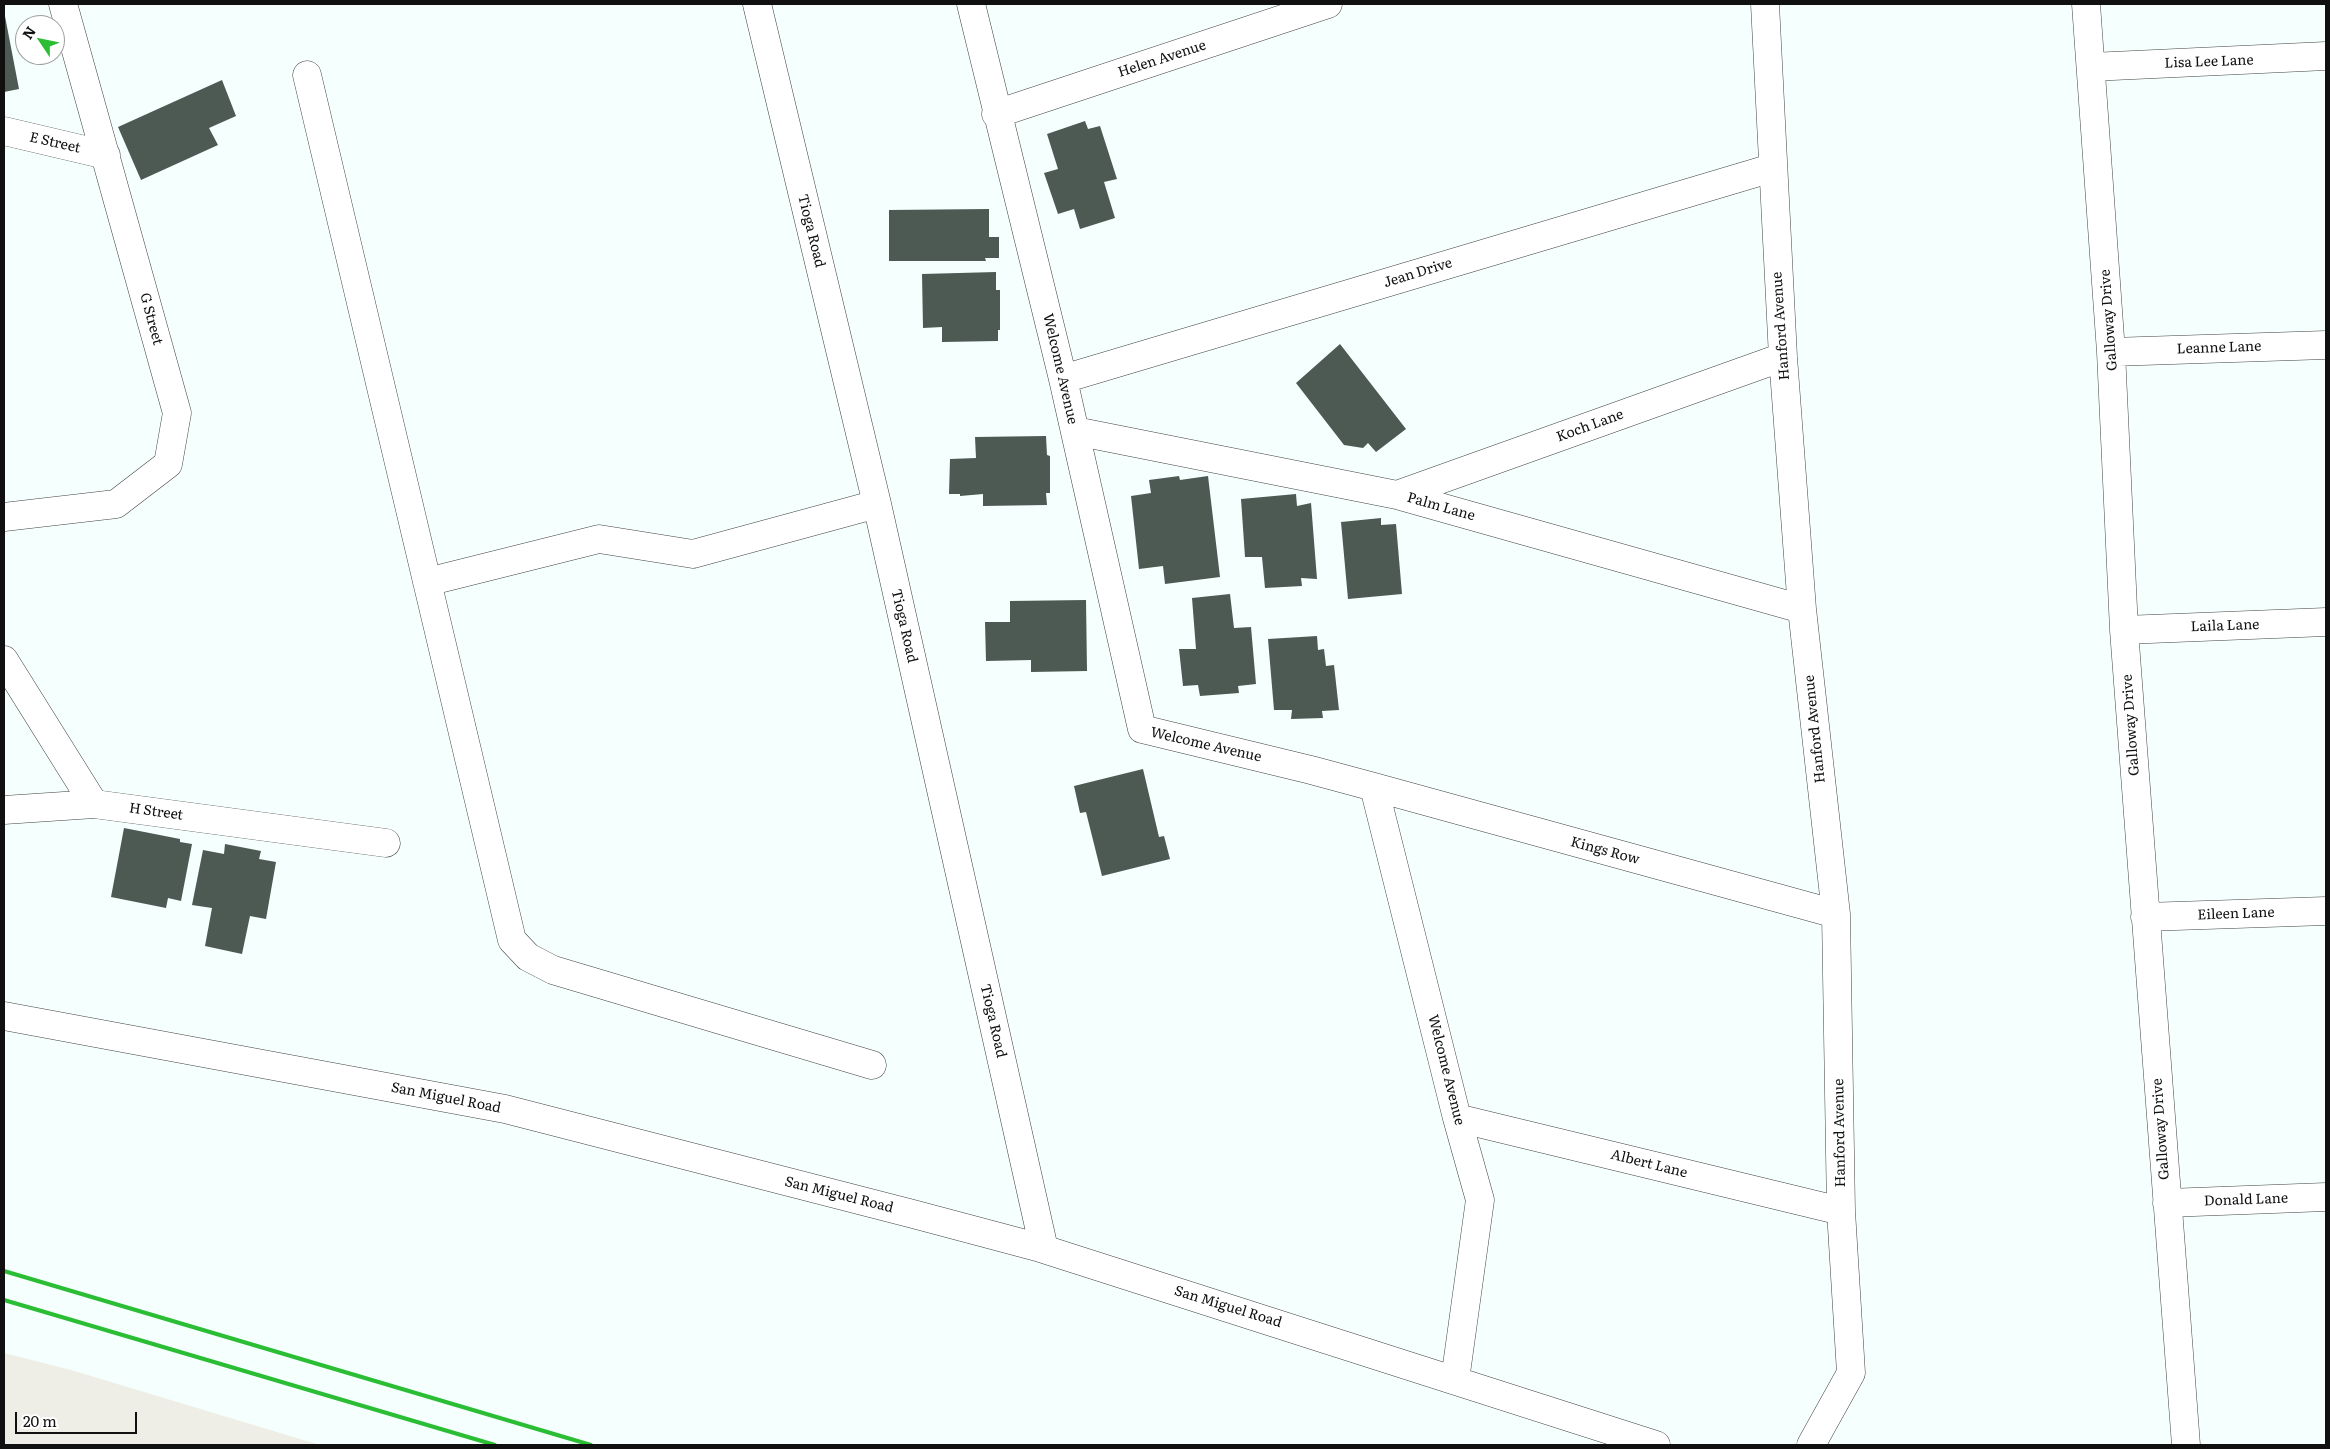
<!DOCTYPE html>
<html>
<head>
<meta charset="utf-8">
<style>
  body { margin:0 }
  #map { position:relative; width:2330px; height:1449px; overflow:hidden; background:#f4fffe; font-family:Literata,serif }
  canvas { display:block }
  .frame { position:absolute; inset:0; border:5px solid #101010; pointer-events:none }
  .north { position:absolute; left:15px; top:15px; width:50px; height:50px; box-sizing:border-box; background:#fff; border:1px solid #9f9f9f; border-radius:50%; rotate:304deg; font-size:14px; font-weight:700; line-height:20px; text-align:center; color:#101010 }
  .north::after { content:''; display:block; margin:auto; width:18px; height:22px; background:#2bbe34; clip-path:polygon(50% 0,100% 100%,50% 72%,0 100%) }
  .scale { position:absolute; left:15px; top:1412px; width:122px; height:22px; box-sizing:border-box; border:2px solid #101010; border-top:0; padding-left:6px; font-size:15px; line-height:18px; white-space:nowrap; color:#101010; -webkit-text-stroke:4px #fff; paint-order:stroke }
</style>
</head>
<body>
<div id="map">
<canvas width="2330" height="1449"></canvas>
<div class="frame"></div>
<div class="north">N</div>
<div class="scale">20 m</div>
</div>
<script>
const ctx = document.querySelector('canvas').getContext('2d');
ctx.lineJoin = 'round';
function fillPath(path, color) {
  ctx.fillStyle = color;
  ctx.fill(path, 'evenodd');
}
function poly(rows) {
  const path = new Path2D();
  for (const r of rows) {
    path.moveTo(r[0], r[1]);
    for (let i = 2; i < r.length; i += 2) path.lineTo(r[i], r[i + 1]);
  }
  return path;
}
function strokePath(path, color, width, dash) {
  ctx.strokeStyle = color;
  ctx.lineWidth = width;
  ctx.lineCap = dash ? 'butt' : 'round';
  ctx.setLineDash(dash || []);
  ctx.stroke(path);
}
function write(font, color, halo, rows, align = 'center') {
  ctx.font = font + ' Literata,serif';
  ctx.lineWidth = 5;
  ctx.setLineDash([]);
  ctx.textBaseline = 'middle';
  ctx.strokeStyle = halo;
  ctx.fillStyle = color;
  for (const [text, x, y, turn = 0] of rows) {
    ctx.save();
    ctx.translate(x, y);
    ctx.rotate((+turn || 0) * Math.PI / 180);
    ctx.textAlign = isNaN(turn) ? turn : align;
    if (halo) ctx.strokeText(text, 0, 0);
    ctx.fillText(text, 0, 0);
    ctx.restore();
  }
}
fillPath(poly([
  [4,1353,71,1370,320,1445,4,1445]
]), '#eeeee6');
fillPath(poly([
  [4,11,19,89,4,92],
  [222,80,236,116,209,128,218,145,141,180,118,127],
  [1085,121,1088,129,1100,126,1117,179,1104,182,1115,218,1080,229,1074,209,1058,214,1044,173,1058,169,1047,134],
  [989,209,989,237,999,237,999,258,985,258,986,261,889,261,889,210],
  [996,272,996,290,1000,290,1000,330,998,330,998,341,942,342,942,327,923,328,922,274],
  [1340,344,1406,429,1376,452,1368,443,1363,448,1344,445,1296,383],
  [1046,436,1047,455,1050,456,1050,493,1046,493,1047,505,983,506,983,494,960,496,960,494,949,494,950,459,976,458,975,437],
  [1179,476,1180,480,1208,476,1220,577,1165,584,1163,566,1139,569,1131,496,1151,493,1149,480],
  [1296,494,1297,506,1311,503,1317,579,1301,578,1302,586,1265,588,1262,557,1245,557,1241,499],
  [1381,518,1381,525,1396,524,1402,594,1348,599,1341,522],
  [1230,594,1234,628,1251,627,1256,684,1238,686,1239,693,1200,696,1198,685,1183,686,1179,649,1196,649,1192,598],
  [1086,600,1087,671,1031,672,1031,660,986,661,985,622,1010,622,1010,601],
  [1317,636,1318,650,1324,649,1326,666,1334,665,1339,710,1322,711,1323,718,1291,719,1292,710,1274,710,1268,639],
  [1143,769,1159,837,1164,836,1170,859,1102,876,1086,812,1080,813,1074,786],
  [124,828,180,839,180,842,192,844,181,901,168,898,166,908,111,897],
  [225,844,261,851,259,859,276,862,266,919,250,916,242,954,205,946,212,908,192,905,203,850,224,854]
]), '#4d5953');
const minor = poly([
  [757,4,877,504,1044,1249],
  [971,4,1063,379,1142,729,1311,770,1374,787,1457,1118,1480,1200,1455,1380],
  [1765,4,1783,357,1802,609,1836,914,1841,1211,1851,1373,1811,1445],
  [2086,4,2111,352,2124,630,2186,1445],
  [2091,67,2326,56],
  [307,75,512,940,528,957,553,970,872,1065],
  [996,114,1328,4],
  [4,131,106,155],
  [2111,352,2326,345],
  [1063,379,1772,168],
  [1075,431,1397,495,1802,609],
  [1397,495,1783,357],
  [4,517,116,504,168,464,177,413,63,4],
  [427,582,599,539,693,554,877,504],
  [2124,630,2326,622],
  [4,660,94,804,386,843],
  [1374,787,1836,914],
  [4,810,94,804],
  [2145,917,2326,911],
  [4,1016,505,1109,913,1214,1037,1247,1656,1445],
  [1457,1118,1841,1211],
  [2167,1203,2326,1197]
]);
strokePath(minor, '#434343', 29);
strokePath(minor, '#fff', 28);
strokePath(poly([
  [4,1271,591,1445],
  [4,1300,495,1445]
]), '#2bbe34', 4);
write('14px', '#101010', '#fff', [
  ["Helen Avenue",1162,59,-18],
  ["Lisa Lee Lane",2209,62,-2],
  ["E Street",55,143,13],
  ["Tioga Road",811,231,76],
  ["Jean Drive",1418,273,-17],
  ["G Street",151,319,75],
  ["Galloway Drive",2109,320,-94],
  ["Hanford Avenue",1781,326,-94],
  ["Leanne Lane",2219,348,-2],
  ["Welcome Avenue",1060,369,77],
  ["Koch Lane",1590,426,-20],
  ["Palm Lane",1441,507,16],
  ["Tioga Road",904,626,77],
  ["Laila Lane",2225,626,-2],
  ["Galloway Drive",2131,725,-94],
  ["Hanford Avenue",1815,729,-96],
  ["Welcome Avenue",1206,745,13],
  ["H Street",156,812,8],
  ["Kings Row",1605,851,15],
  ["Eileen Lane",2236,914,-2],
  ["Tioga Road",993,1021,77],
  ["Welcome Avenue",1446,1070,76],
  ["San Miguel Road",446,1098,11],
  ["Galloway Drive",2161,1129,-94],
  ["Hanford Avenue",1840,1133,-91],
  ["Albert Lane",1649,1164,14],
  ["San Miguel Road",839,1195,14],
  ["Donald Lane",2246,1200,-2],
  ["San Miguel Road",1228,1307,17]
]);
</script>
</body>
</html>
